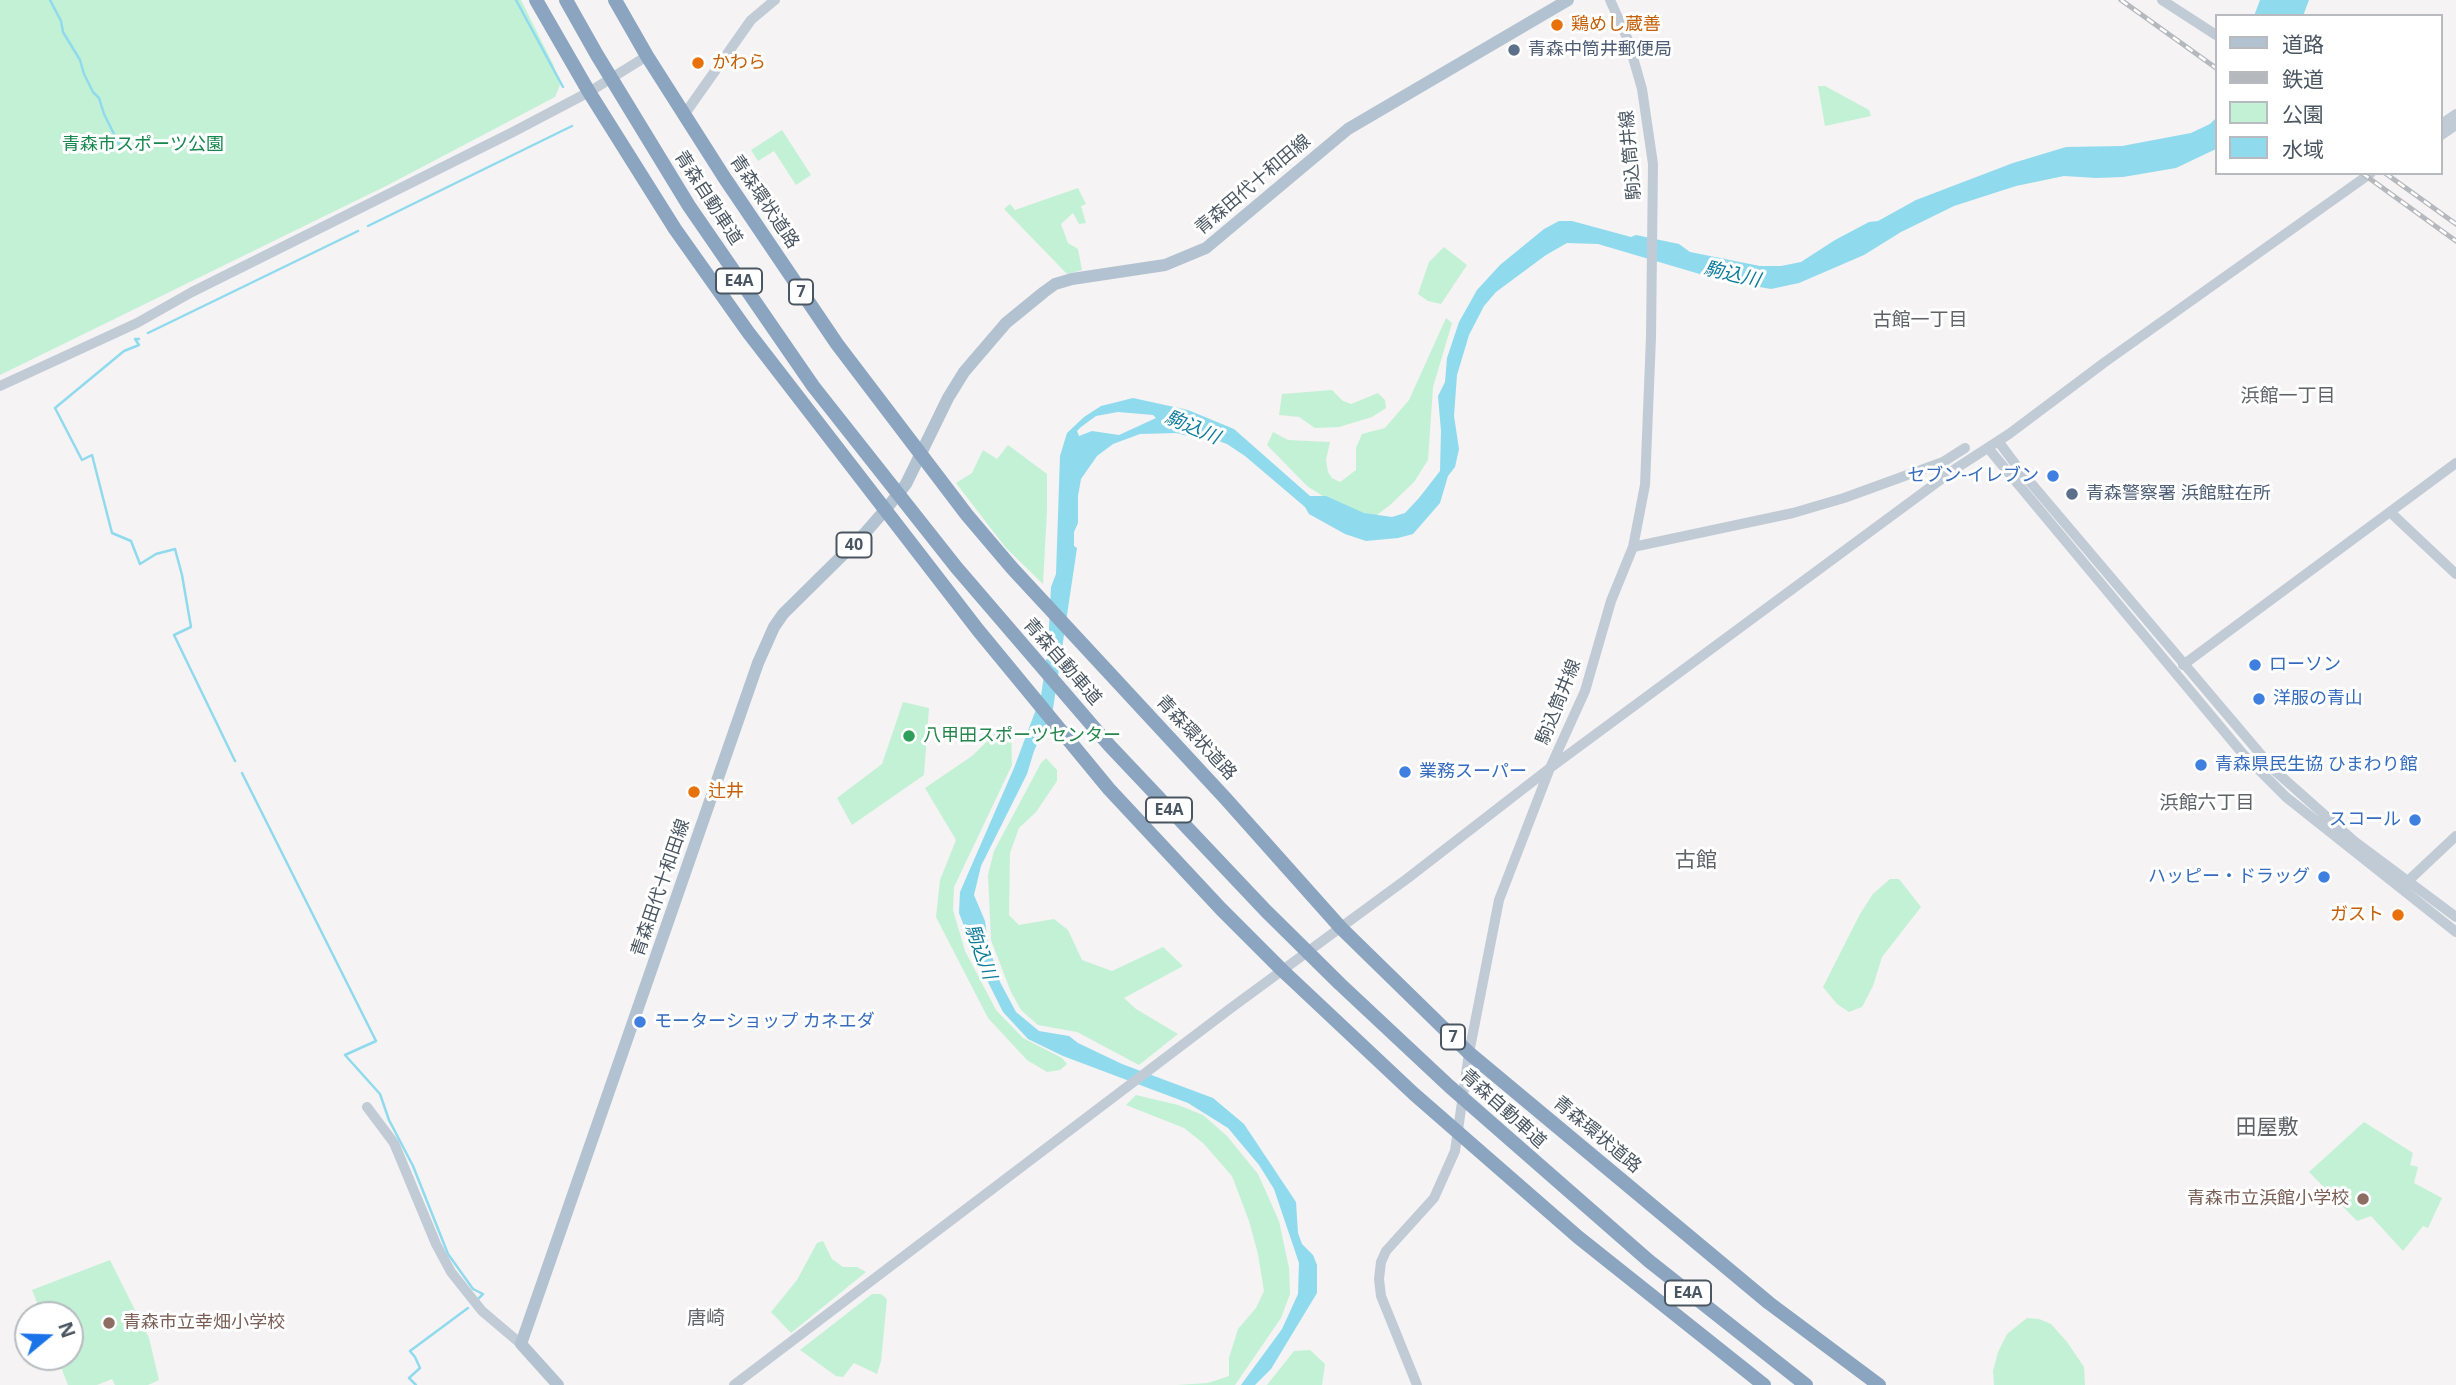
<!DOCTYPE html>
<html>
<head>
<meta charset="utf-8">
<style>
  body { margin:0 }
  #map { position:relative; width:2456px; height:1385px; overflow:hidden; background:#f5f3f3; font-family:"Open Sans","Noto Sans JP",sans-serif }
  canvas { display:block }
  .legend { position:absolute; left:2215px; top:14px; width:228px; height:161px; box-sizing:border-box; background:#fff; border:2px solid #b7bbc0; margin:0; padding:9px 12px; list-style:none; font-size:21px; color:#4a5661 }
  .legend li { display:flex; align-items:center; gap:14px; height:35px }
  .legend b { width:35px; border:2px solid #b7bbc0 }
  .north { position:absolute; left:14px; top:1301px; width:70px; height:70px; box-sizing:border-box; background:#fff; border:2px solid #b7bbc0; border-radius:50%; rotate:71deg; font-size:19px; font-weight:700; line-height:28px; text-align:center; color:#4a5661 }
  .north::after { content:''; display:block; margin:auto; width:24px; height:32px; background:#1a73e8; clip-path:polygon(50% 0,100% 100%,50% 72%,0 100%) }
</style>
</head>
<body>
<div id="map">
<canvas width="2456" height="1385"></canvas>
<ul class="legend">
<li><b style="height:9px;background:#b3c2d1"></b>道路</li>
<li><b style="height:9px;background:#b5b8bd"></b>鉄道</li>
<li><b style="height:19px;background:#c3f1d5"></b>公園</li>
<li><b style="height:19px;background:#90daee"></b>水域</li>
</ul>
<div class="north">N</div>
</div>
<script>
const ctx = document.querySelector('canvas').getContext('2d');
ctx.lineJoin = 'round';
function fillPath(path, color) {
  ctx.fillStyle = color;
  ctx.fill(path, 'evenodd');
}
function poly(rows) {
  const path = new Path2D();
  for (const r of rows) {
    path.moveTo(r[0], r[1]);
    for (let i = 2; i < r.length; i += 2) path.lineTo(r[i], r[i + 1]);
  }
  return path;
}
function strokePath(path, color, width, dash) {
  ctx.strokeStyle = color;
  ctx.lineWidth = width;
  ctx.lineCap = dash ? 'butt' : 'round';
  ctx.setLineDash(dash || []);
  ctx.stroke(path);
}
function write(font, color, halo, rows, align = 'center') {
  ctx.font = font + ' "Open Sans","Noto Sans JP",sans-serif';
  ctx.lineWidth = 6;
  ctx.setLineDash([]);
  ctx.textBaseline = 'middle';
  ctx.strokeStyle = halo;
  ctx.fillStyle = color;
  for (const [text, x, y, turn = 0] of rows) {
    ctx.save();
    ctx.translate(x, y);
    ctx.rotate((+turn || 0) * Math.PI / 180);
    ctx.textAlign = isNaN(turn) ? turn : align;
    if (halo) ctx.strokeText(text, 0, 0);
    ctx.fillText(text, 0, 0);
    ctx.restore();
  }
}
fillPath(poly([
  [0,0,521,0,553,64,560,85,555,97,388,185,0,375],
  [1818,86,1825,86,1869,110,1871,116,1825,126],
  [782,130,811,175,796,185,774,151,758,161,751,150],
  [1078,188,1086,204,1081,206,1086,223,1079,224,1073,213,1061,224,1068,243,1078,249,1082,270,1067,274,1004,209,1010,204,1015,210],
  [1444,247,1467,265,1441,304,1428,301,1418,294,1429,262],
  [1446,318,1452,323,1433,387,1428,460,1414,482,1390,505,1373,518,1351,514,1307,486,1267,445,1273,432,1288,440,1330,442,1326,460,1328,472,1332,478,1340,482,1356,470,1356,448,1362,434,1385,428,1409,400],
  [1332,390,1343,401,1351,404,1378,393,1385,400,1386,408,1372,417,1339,427,1315,428,1299,417,1279,415,1282,394],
  [1008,445,1047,474,1047,510,1043,584,1006,548,956,483,972,473,983,450,997,459],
  [903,702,929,708,924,775,852,825,837,798,882,764],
  [1004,725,1011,727,1012,765,954,887,953,910,965,951,996,1010,1023,1038,1062,1058,1067,1064,1060,1070,1047,1072,1027,1060,988,1018,936,917,940,880,956,840,925,788,972,756],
  [1046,758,1057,770,1057,781,1036,812,1019,828,1010,853,1009,915,1019,925,1054,919,1068,930,1082,960,1112,971,1163,947,1183,966,1124,998,1136,1009,1178,1034,1139,1065,1077,1032,1038,1025,1021,1010,1011,992,991,940,988,875,994,851,1041,763],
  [1890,879,1899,879,1921,907,1882,957,1873,986,1862,1007,1849,1012,1837,1004,1823,987,1860,914,1873,894],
  [1136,1095,1178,1105,1203,1115,1227,1136,1258,1174,1279,1221,1289,1268,1290,1294,1281,1318,1235,1385,1177,1385,1208,1383,1229,1376,1229,1358,1238,1329,1256,1308,1264,1291,1258,1254,1249,1221,1232,1176,1203,1143,1184,1128,1126,1105],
  [2364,1122,2413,1153,2410,1165,2418,1167,2414,1183,2442,1198,2428,1228,2423,1226,2403,1251,2371,1216,2357,1221,2309,1172],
  [823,1241,832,1259,843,1267,857,1267,866,1272,791,1333,771,1312,797,1280,817,1243],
  [110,1260,149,1338,159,1380,148,1385,115,1385,112,1379,97,1385,68,1385,57,1357,70,1357,70,1315,42,1315,32,1290],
  [872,1294,881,1294,887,1299,881,1361,877,1374,854,1363,843,1377,836,1376,800,1350],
  [2027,1318,2039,1319,2051,1324,2067,1342,2084,1367,2085,1385,1994,1385,1993,1371,1998,1352,2007,1334],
  [1310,1350,1325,1364,1322,1385,1267,1385,1294,1351]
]), '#c3f1d5');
fillPath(poly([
  [2260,0,2309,0,2303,16,2254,16],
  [2216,118,2216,149,2176,168,2123,177,2096,178,2064,176,2016,186,1954,206,1901,232,1864,255,1799,283,1771,289,1720,280,1598,244,1567,243,1546,255,1496,292,1484,306,1469,335,1457,375,1454,416,1459,449,1455,467,1448,476,1440,503,1413,534,1398,538,1366,541,1345,534,1309,514,1305,507,1245,456,1227,444,1208,437,1200,439,1176,433,1140,434,1113,444,1097,456,1081,479,1078,496,1078,523,1074,532,1074,546,1077,548,1053,709,1034,751,1027,774,981,866,974,895,985,921,988,943,1000,982,1016,1012,1039,1031,1069,1036,1078,1043,1122,1064,1213,1098,1244,1124,1296,1202,1298,1233,1302,1244,1313,1255,1317,1265,1317,1293,1271,1369,1255,1385,1241,1385,1282,1329,1298,1294,1299,1263,1274,1189,1259,1165,1228,1128,1188,1103,1063,1056,1028,1039,1003,1012,978,962,959,913,960,892,1014,768,1041,696,1048,647,1051,587,1056,574,1060,456,1067,433,1084,417,1101,406,1133,398,1188,410,1234,429,1310,496,1326,496,1364,513,1392,517,1405,513,1419,498,1440,471,1441,431,1438,396,1445,382,1447,358,1459,322,1477,290,1500,265,1544,229,1559,221,1572,221,1631,237,1636,235,1679,244,1690,252,1760,266,1781,266,1801,262,1835,240,1869,222,1878,221,1916,200,2013,163,2066,147,2122,146,2191,133,2210,124],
  [1118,412,1153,415,1156,418,1119,435,1092,431,1079,436,1077,431,1081,427,1096,416]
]), '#90daee');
strokePath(poly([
  [50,0,61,21,63,32,80,60,84,74,93,92,99,98,104,114,120,146],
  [516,0,563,87],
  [368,226,572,126],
  [148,333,358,231],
  [139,339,135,339,139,345,124,351,55,408,82,460,92,455,112,533,131,541,140,564,156,554,175,549,182,575,191,627,174,635,235,761],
  [242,773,376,1041,345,1055,380,1094,389,1120,413,1166,448,1254,473,1289,483,1294,477,1300],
  [416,1385,409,1378,420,1368,415,1357,410,1351,468,1308]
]), '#90daee', 2.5);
strokePath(poly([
  [2162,0,2216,35],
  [684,115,751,20,775,0],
  [2440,125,2456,114],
  [2440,136,2456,125],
  [0,386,137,323,192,292,513,132,589,92,647,56],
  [1998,441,2019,469,2274,770,2354,841,2456,917],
  [1988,448,2243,754,2286,797,2456,932],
  [2390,512,2456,574],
  [1633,547,1793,513,1844,498,1943,462,1965,448],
  [2183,665,2456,463],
  [2408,881,2456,836],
  [367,1107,394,1143,436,1244,451,1272,482,1311,521,1344],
  [734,1385,1231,1008,1408,878,1550,768,1955,469,2009,434,2105,362,2371,173],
  [1417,1385,1381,1296,1379,1279,1381,1262,1386,1251,1434,1198,1455,1151,1469,1053,1499,900,1550,768,1585,691,1611,601,1633,547,1645,485,1651,337,1653,164,1642,89,1628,40,1610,0]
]), '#c1cbd6', 10);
strokePath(poly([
  [558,1385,521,1344,758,663,774,627,783,614,865,533,886,509,906,484,948,398,964,372,1006,323,1044,292,1055,284,1072,279,1165,265,1206,248,1348,129,1568,0]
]), '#b3c2d1', 12);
strokePath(poly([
  [536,0,589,92,675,229,748,332,978,630,1109,789,1221,909,1282,970,1414,1094,1578,1237,1764,1385],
  [566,0,597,55,689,206,813,386,956,567,1109,745,1266,911,1340,984,1449,1086,1649,1261,1806,1385],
  [615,0,647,56,724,177,837,344,967,515,1012,568,1226,799,1341,928,1469,1053,1769,1303,1879,1385]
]), '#8ba5c1', 14);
const rail = poly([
  [2121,0,2216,68],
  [2362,173,2456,241],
  [2385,173,2456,224]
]);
strokePath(rail, '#b5b8bd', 5);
strokePath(rail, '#fff', 2.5, [8]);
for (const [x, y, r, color] of [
  [1557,25,7,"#e8710a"],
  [1514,50,7,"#5c6f8a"],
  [698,63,7,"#e8710a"],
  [2053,476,7,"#3f7fe0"],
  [2072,494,7,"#5c6f8a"],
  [2255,665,7,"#3f7fe0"],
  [2259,699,7,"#3f7fe0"],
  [909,736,7,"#2e9e5b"],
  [2201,765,7,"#3f7fe0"],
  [1405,772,7,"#3f7fe0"],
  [694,792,7,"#e8710a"],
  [2415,820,7,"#3f7fe0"],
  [2324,877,7,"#3f7fe0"],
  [2398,915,7,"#e8710a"],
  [640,1022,7,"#3f7fe0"],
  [2363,1199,7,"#8d6e63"],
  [109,1323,7,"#8d6e63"]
]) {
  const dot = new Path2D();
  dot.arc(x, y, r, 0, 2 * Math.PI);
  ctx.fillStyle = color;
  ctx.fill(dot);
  strokePath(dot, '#fff', 2.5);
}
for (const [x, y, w] of [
  [739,281,46],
  [801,292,24],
  [854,545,35],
  [1169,810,46],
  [1453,1037,24],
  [1688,1293,46]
]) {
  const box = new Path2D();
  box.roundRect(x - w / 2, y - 12.5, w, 25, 5);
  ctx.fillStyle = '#fff';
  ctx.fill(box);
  strokePath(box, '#4a5661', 2);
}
write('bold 16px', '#4a5661', null, [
  ["E4A",739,281],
  ["7",801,292],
  ["40",854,545],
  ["E4A",1169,810],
  ["7",1453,1037],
  ["E4A",1688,1293]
]);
write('18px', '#c56008', '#fff', [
  ["鶏めし蔵善",1571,25],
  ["かわら",712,63],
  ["辻井",708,792],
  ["ガスト",2384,915,"right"]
], 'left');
write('18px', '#4e5e75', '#fff', [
  ["青森中筒井郵便局",1528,50],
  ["青森警察署 浜館駐在所",2086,494]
], 'left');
write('18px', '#17864f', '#fff', [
  ["青森市スポーツ公園",143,145]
]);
write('18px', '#4a5661', '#fff', [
  ["駒込筒井線",1631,155,-95],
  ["青森田代十和田線",1253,185,-40],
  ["青森自動車道",708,198,57],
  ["青森環状道路",764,202,56],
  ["青森自動車道",1062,662,49],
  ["駒込筒井線",1559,702,-68],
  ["青森環状道路",1196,738,47],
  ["青森田代十和田線",661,888,-71],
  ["青森自動車道",1503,1109,42],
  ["青森環状道路",1597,1135,40]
]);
write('18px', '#366cbe', '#fff', [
  ["セブン-イレブン",2039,476,"right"],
  ["ローソン",2269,665],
  ["洋服の青山",2273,699],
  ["青森県民生協 ひまわり館",2215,765],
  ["業務スーパー",1419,772],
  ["スコール",2401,820,"right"],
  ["ハッピー・ドラッグ",2310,877,"right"],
  ["モーターショップ カネエダ",654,1022]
], 'left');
write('18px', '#27864d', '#fff', [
  ["八甲田スポーツセンター",923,736]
], 'left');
write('18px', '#785e54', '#fff', [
  ["青森市立浜館小学校",2349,1199],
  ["青森市立幸畑小学校",123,1323,"left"]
], 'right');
write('italic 19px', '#0c7c9b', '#fff', [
  ["駒込川",1732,275,13],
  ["駒込川",1192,428,23],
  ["駒込川",980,952,70]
]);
write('19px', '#5f6368', '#fff', [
  ["古館一丁目",1920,321],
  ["浜館一丁目",2288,397],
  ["浜館六丁目",2207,804],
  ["唐崎",706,1319]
]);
write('21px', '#5f6368', '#fff', [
  ["古館",1696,861],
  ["田屋敷",2267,1128]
]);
</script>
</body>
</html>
